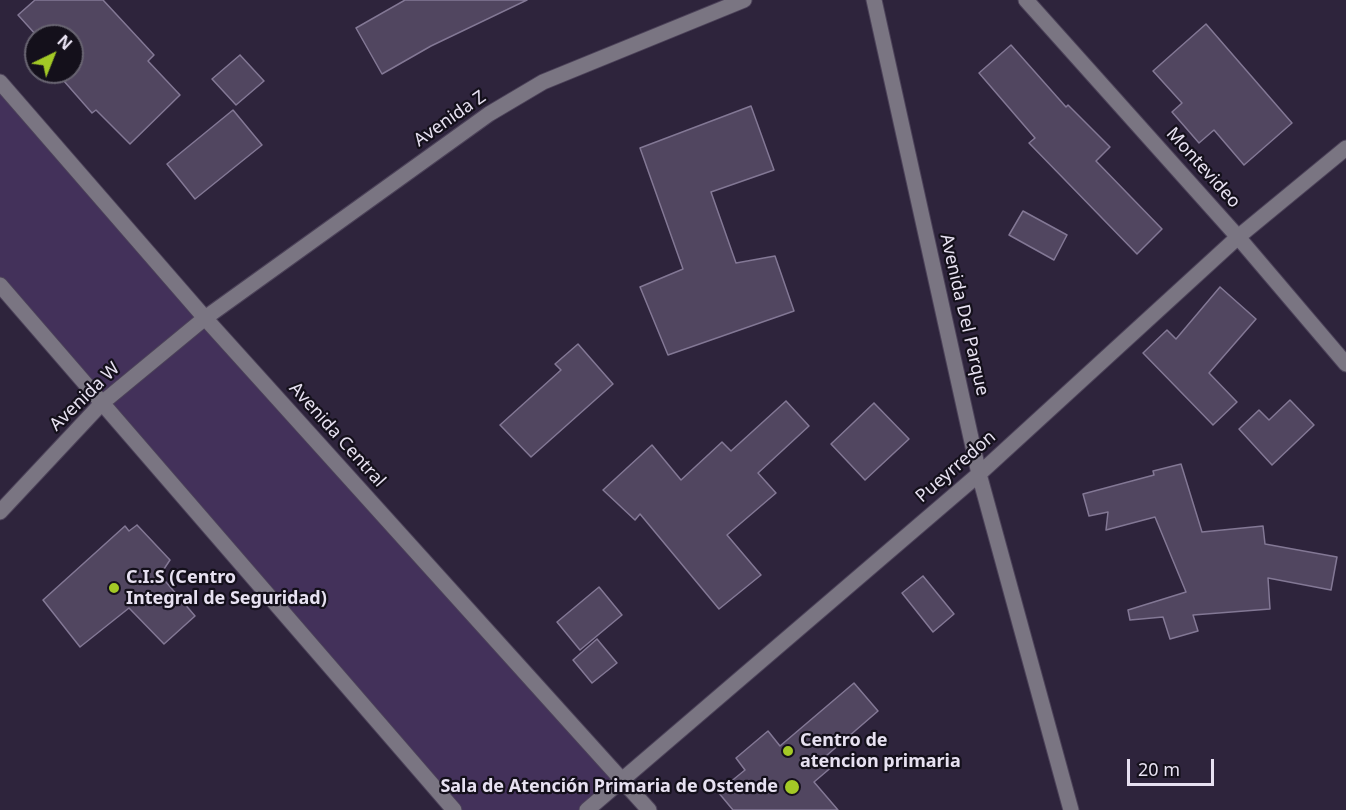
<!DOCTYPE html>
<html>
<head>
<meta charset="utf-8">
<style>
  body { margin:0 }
  #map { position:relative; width:1346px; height:810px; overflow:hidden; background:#2e243c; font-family:"Noto Sans",sans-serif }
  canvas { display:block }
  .north { position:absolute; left:24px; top:24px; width:60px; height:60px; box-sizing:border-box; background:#14101b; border:2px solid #686471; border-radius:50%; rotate:43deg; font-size:16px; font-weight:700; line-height:24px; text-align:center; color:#e7e1f1 }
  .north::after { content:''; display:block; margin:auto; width:21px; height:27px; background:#a3c926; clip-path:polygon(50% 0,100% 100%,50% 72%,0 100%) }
  .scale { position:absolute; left:1127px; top:759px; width:87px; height:27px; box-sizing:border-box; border:3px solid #e7e1f1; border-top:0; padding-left:8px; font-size:18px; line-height:21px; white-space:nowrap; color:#e7e1f1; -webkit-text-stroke:4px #14101b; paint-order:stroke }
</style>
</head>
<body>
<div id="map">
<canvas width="1346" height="810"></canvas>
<div class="north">N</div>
<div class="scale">20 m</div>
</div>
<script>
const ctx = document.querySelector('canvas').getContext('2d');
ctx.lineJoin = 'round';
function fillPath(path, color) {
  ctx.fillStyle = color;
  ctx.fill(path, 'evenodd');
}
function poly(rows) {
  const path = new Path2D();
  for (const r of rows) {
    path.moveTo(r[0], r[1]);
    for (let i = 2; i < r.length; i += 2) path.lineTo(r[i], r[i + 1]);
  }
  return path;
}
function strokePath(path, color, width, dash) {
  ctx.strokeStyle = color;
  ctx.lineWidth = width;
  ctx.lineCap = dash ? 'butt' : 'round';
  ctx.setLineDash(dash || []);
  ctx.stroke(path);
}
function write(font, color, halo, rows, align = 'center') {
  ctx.font = font + ' "Noto Sans",sans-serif';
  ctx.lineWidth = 4.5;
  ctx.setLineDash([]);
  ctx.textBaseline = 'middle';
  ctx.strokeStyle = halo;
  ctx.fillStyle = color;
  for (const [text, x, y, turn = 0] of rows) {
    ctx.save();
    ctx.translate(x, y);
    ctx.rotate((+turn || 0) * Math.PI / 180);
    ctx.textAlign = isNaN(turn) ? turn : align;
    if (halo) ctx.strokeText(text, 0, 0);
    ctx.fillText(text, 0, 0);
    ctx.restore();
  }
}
fillPath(poly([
  [0,82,622,780,587,810,454,810,0,285]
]), '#43315a');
const building = poly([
  [35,0,103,0,154,55,148,61,180,95,130,144,96,110,92,113,56,72,72,72,72,36,37,36,18,15,35,0],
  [405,0,527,0,431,46,382,74,356,28,405,0],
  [1206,24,1292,123,1244,165,1214,130,1199,143,1172,112,1182,103,1153,71,1206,24],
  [1011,45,1066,107,1068,105,1110,147,1096,161,1162,229,1137,254,1029,143,1035,138,979,73,1011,45],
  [240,55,264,81,236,105,212,79,240,55],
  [751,106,774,170,711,192,736,263,775,256,794,311,668,355,640,287,683,269,640,148,751,106],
  [233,110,262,145,195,199,167,164,233,110],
  [1023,211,1067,235,1054,260,1009,235,1023,211],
  [1220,287,1256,319,1209,373,1237,402,1213,425,1143,353,1167,330,1176,339,1220,287],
  [578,344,613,384,531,457,500,425,561,370,555,364,578,344],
  [1290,400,1314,425,1272,465,1239,429,1259,410,1269,420,1290,400],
  [786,401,809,426,758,473,776,493,727,535,761,575,719,609,640,514,635,520,603,490,652,445,681,480,722,442,731,451,786,401],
  [874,403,909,439,865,480,831,444,874,403],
  [1181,464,1202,532,1263,526,1265,544,1337,557,1331,590,1268,578,1270,609,1193,615,1198,631,1170,639,1163,617,1130,620,1128,610,1186,592,1155,517,1106,530,1108,512,1089,516,1083,494,1154,475,1153,471,1181,464],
  [137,525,170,560,160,575,195,616,164,644,129,608,80,647,43,600,125,526,129,531,137,525],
  [923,576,954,614,933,632,902,593,923,576],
  [599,587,622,615,580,650,557,622,599,587],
  [597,639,617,663,592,683,573,660,597,639],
  [854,683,878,711,826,756,834,765,814,782,838,810,733,810,718,792,745,770,736,758,768,731,780,746,854,683]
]);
fillPath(building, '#514660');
strokePath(building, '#837895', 1.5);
const minor = poly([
  [874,0,979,474,1071,810],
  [1026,0,1238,237,1346,364],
  [0,82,205,318,649,810],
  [0,285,454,810],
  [0,512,102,403,205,318,489,114,543,82,744,0],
  [587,810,979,474,1238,237,1346,148]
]);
strokePath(minor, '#4c4259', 17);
strokePath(minor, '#7a7582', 15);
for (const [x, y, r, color] of [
  [114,588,6,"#a3c926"],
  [788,751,6,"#a3c926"],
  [792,787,8,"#a3c926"]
]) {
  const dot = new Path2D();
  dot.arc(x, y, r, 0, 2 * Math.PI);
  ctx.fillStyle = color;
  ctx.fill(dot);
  strokePath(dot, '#14101b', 2);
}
write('18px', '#e7e1f1', '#14101b', [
  ["Avenida Z",450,119,-35],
  ["Montevideo",1203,168,48],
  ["Avenida Del Parque",964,315,77],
  ["Avenida W",85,397,-44],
  ["Avenida Central",337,435,48],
  ["Pueyrredon",956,467,-41]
]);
write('bold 18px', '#e7e1f1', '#14101b', [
  ["C.I.S (Centro",126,578],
  ["Integral de Seguridad)",126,599],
  ["Centro de",800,741],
  ["atencion primaria",800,762],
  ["Sala de Atención Primaria de Ostende",778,787,"right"]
], 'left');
</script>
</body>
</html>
